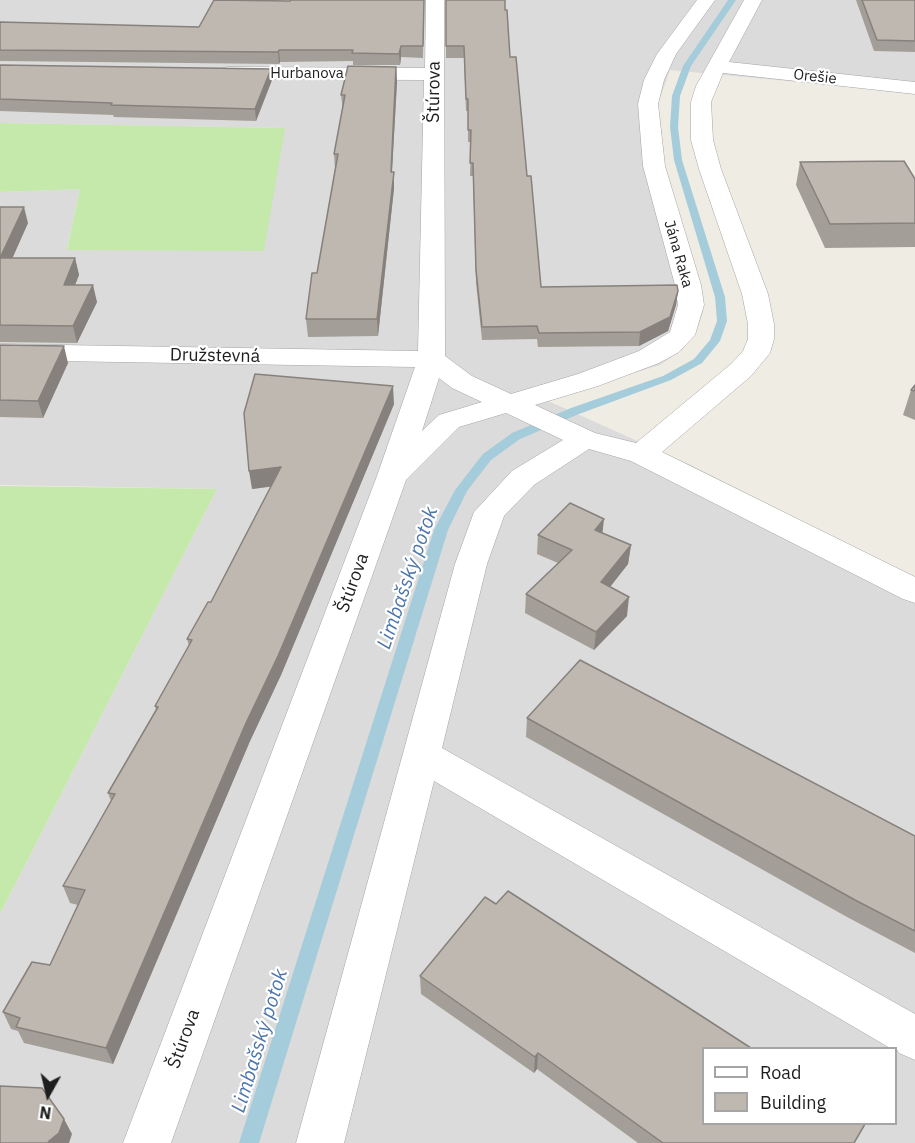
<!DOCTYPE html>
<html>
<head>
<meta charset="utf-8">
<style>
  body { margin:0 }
  #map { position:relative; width:915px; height:1143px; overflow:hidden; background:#efece4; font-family:"IBM Plex Sans",sans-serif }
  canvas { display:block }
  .legend { position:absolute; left:702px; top:1047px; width:195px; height:78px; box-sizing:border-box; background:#fff; border:2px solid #a5a5a5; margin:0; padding:8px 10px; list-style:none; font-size:18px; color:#1e1e1e }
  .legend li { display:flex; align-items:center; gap:12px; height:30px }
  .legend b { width:30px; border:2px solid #a5a5a5 }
  .north { position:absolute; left:18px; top:1065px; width:60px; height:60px; -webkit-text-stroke:4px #fff; paint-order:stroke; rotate:188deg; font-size:16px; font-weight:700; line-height:24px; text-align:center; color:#1e1e1e }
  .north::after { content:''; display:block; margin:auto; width:21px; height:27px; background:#1e1e1e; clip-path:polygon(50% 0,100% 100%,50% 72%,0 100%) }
</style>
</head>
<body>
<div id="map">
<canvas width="915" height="1143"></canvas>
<ul class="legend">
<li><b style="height:8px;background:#fff"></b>Road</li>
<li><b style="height:16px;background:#bfb8b1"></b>Building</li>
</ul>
<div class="north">N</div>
</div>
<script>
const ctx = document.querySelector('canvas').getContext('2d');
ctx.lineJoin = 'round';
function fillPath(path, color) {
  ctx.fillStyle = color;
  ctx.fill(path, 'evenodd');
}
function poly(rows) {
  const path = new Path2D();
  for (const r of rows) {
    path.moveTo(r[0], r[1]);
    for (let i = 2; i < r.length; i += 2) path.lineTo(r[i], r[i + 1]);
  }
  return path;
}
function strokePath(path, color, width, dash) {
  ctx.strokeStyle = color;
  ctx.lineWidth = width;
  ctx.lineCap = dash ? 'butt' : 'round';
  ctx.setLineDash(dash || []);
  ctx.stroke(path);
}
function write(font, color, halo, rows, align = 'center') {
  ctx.font = font + ' "IBM Plex Sans",sans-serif';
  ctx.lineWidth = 4.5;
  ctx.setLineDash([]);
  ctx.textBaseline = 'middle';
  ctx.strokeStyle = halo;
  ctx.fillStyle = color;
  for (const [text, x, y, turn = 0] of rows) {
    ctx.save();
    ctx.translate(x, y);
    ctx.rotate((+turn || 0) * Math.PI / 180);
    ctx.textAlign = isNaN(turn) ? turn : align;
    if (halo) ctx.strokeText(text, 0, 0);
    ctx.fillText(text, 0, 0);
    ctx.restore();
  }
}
fillPath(poly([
  [0,0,915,0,915,93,670,70,658,104,660,131,669,200,701,291,703,312,697,330,682,350,660,365,546,400,691,465,915,579,915,1143,0,1143,0,914,217,489,0,485,0,192,80,189,67,249,285,128,0,123],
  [704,1048,896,1048,896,1124,704,1124]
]), '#dcdbdb');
fillPath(poly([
  [0,123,285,128,264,251,67,250,80,189,0,192],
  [0,486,217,489,0,914]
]), '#c5e8ab');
fillPath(poly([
  [728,0,736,0,691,66,680,96,678,127,682,160,725,297,727,321,720,341,702,363,671,380,579,414,520,439,491,460,467,491,448,530,259,1143,239,1143,434,530,455,490,483,454,512,433,571,408,663,376,694,359,710,340,717,321,715,297,674,160,670,127,672,96,683,66,728,0]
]), '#a5ccdb');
const minor = poly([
  [426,0,444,0,445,356,472,376,511,394,578,374,639,351,670,332,678,305,675,285,643,166,638,104,644,80,657,54,697,0,715,0,676,54,664,80,658,104,665,166,701,285,704,305,695,335,679,352,659,363,598,386,535,405,595,433,636,443,731,364,743,351,748,339,748,324,742,294,699,169,691,140,691,102,696,86,744,0,762,0,729,62,915,82,915,94,723,73,711,102,713,140,721,169,768,294,774,324,774,339,770,353,751,376,662,452,915,577,915,603,903,599,631,461,589,449,534,485,504,516,487,564,442,748,915,1014,915,1060,899,1053,896,1048,890,1048,434,781,344,1143,296,1143,455,564,474,512,512,471,563,440,506,413,459,427,406,480,171,1143,123,1143,377,476,415,367,0,360,0,344,418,351,424,80,227,79,220,77,217,73,220,69,227,67,425,68,426,0],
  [439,378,452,388,482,402,439,415,422,431,439,378]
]);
strokePath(minor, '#a5a5a5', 1);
fillPath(minor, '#fff');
fillPath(poly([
  [424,0,423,58,401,57,400,65,353,65,353,61,280,62,279,64,0,61,0,22,199,27,290,1],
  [446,0,510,57,527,176,541,287,678,291,676,305,668,331,639,346,538,347,537,339,482,340,476,283,473,176,470,176,471,142,468,142,468,111,466,111,464,58,446,58],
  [856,0,915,0,915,52,874,51],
  [0,65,271,69,272,80,256,121,114,117,113,115,0,111],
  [396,67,397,82,392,172,394,188,378,336,308,337,306,319,317,273,335,169,334,154,343,110,341,95],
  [800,162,915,179,915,247,825,248,796,185],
  [0,207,28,223,12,258,75,258,79,275,75,285,97,302,77,343,0,342],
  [0,345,68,363,43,418,0,417],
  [915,385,915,420,903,415,911,390],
  [394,404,281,675,250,741,113,1064,24,1043,18,1031,11,1029,3,1012,50,965,78,905,70,903,63,886,111,801,108,793,156,710,155,706,189,646,187,639,211,602,271,486,252,489],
  [603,533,631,545,628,564,610,587,627,616,594,650,525,613,526,594,558,563,537,554,538,535],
  [527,718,915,836,915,953,847,917,526,737],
  [420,976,854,1143,638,1143,537,1069,534,1073,421,994]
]), '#a49e98');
fillPath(poly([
  [401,46,401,57,400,65,399,54],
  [279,50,280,62,279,64,278,52],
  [396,67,397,82,391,188,391,172],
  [271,69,272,80,256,121,255,109],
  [394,172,394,188,378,336,377,319],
  [24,207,28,223,5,275,0,258],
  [75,258,79,275,68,302,64,285],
  [93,285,97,302,77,343,73,326],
  [678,291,676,305,668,331,639,346,640,332],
  [64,346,68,363,43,418,38,401],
  [393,386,394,404,281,675,250,741,113,1064,106,1048,246,723],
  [281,467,284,485,252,489,249,471],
  [604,519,602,537,595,530],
  [631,545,628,564,599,601,601,582],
  [629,597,627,616,594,650,596,632],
  [538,1053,537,1069,534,1073,535,1057],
  [64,1119,72,1134,69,1143,48,1143]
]), '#86817c');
const building = poly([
  [214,0,290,1,291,0,424,0,423,46,401,46,399,54,352,53,353,50,279,50,278,52,0,50,0,22,199,27,214,0],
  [446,0,505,0,505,10,507,10,510,57,516,57,527,176,531,176,541,287,677,285,678,291,670,317,640,332,539,333,537,326,482,327,476,270,473,163,470,163,471,130,468,130,468,99,466,99,464,46,446,46,446,0],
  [862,0,915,0,915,41,877,40,862,0],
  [0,65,271,69,255,109,111,105,112,103,0,99,0,65],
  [348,66,396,67,391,172,394,172,377,319,306,319,312,273,317,273,338,154,334,154,345,95,341,95,348,66],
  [904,161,915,179,915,223,830,224,800,162,904,161],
  [0,207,24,207,0,258,75,258,64,285,93,285,73,326,0,325,0,207],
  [0,345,64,346,38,401,0,400,0,345],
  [255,374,393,386,278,656,246,723,106,1048,16,1027,20,1018,3,1012,32,962,50,965,85,890,63,886,115,794,108,793,158,707,155,706,192,640,187,639,208,602,211,602,281,467,249,471,244,413,255,374],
  [915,385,915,391,911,390,915,385],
  [570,503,604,519,595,530,631,545,601,582,629,597,596,632,526,594,572,550,538,535,570,503],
  [580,660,915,836,915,931,855,900,527,718,580,660],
  [508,891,751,1048,704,1048,704,1124,865,1124,854,1143,663,1143,538,1053,535,1057,420,976,485,897,496,904,508,891],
  [0,1086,42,1088,64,1119,59,1133,49,1141,48,1143,0,1143,0,1086]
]);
fillPath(building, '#bfb8b1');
strokePath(building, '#86817c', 1.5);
write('15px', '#1e1e1e', '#fff', [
  ["Hurbanova",307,74],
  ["Orešie",815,77,6],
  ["Jána Raka",678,254,74]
]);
write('18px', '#1e1e1e', '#fff', [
  ["Štúrova",434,92,-89],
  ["Družstevná",215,356,1],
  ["Štúrova",353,583,-70],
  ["Štúrova",184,1039,-70]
]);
write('italic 20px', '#4d76ab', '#fff', [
  ["Limbašský potok",408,578,-71],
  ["Limbašský potok",260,1041,-73]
]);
</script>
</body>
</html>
